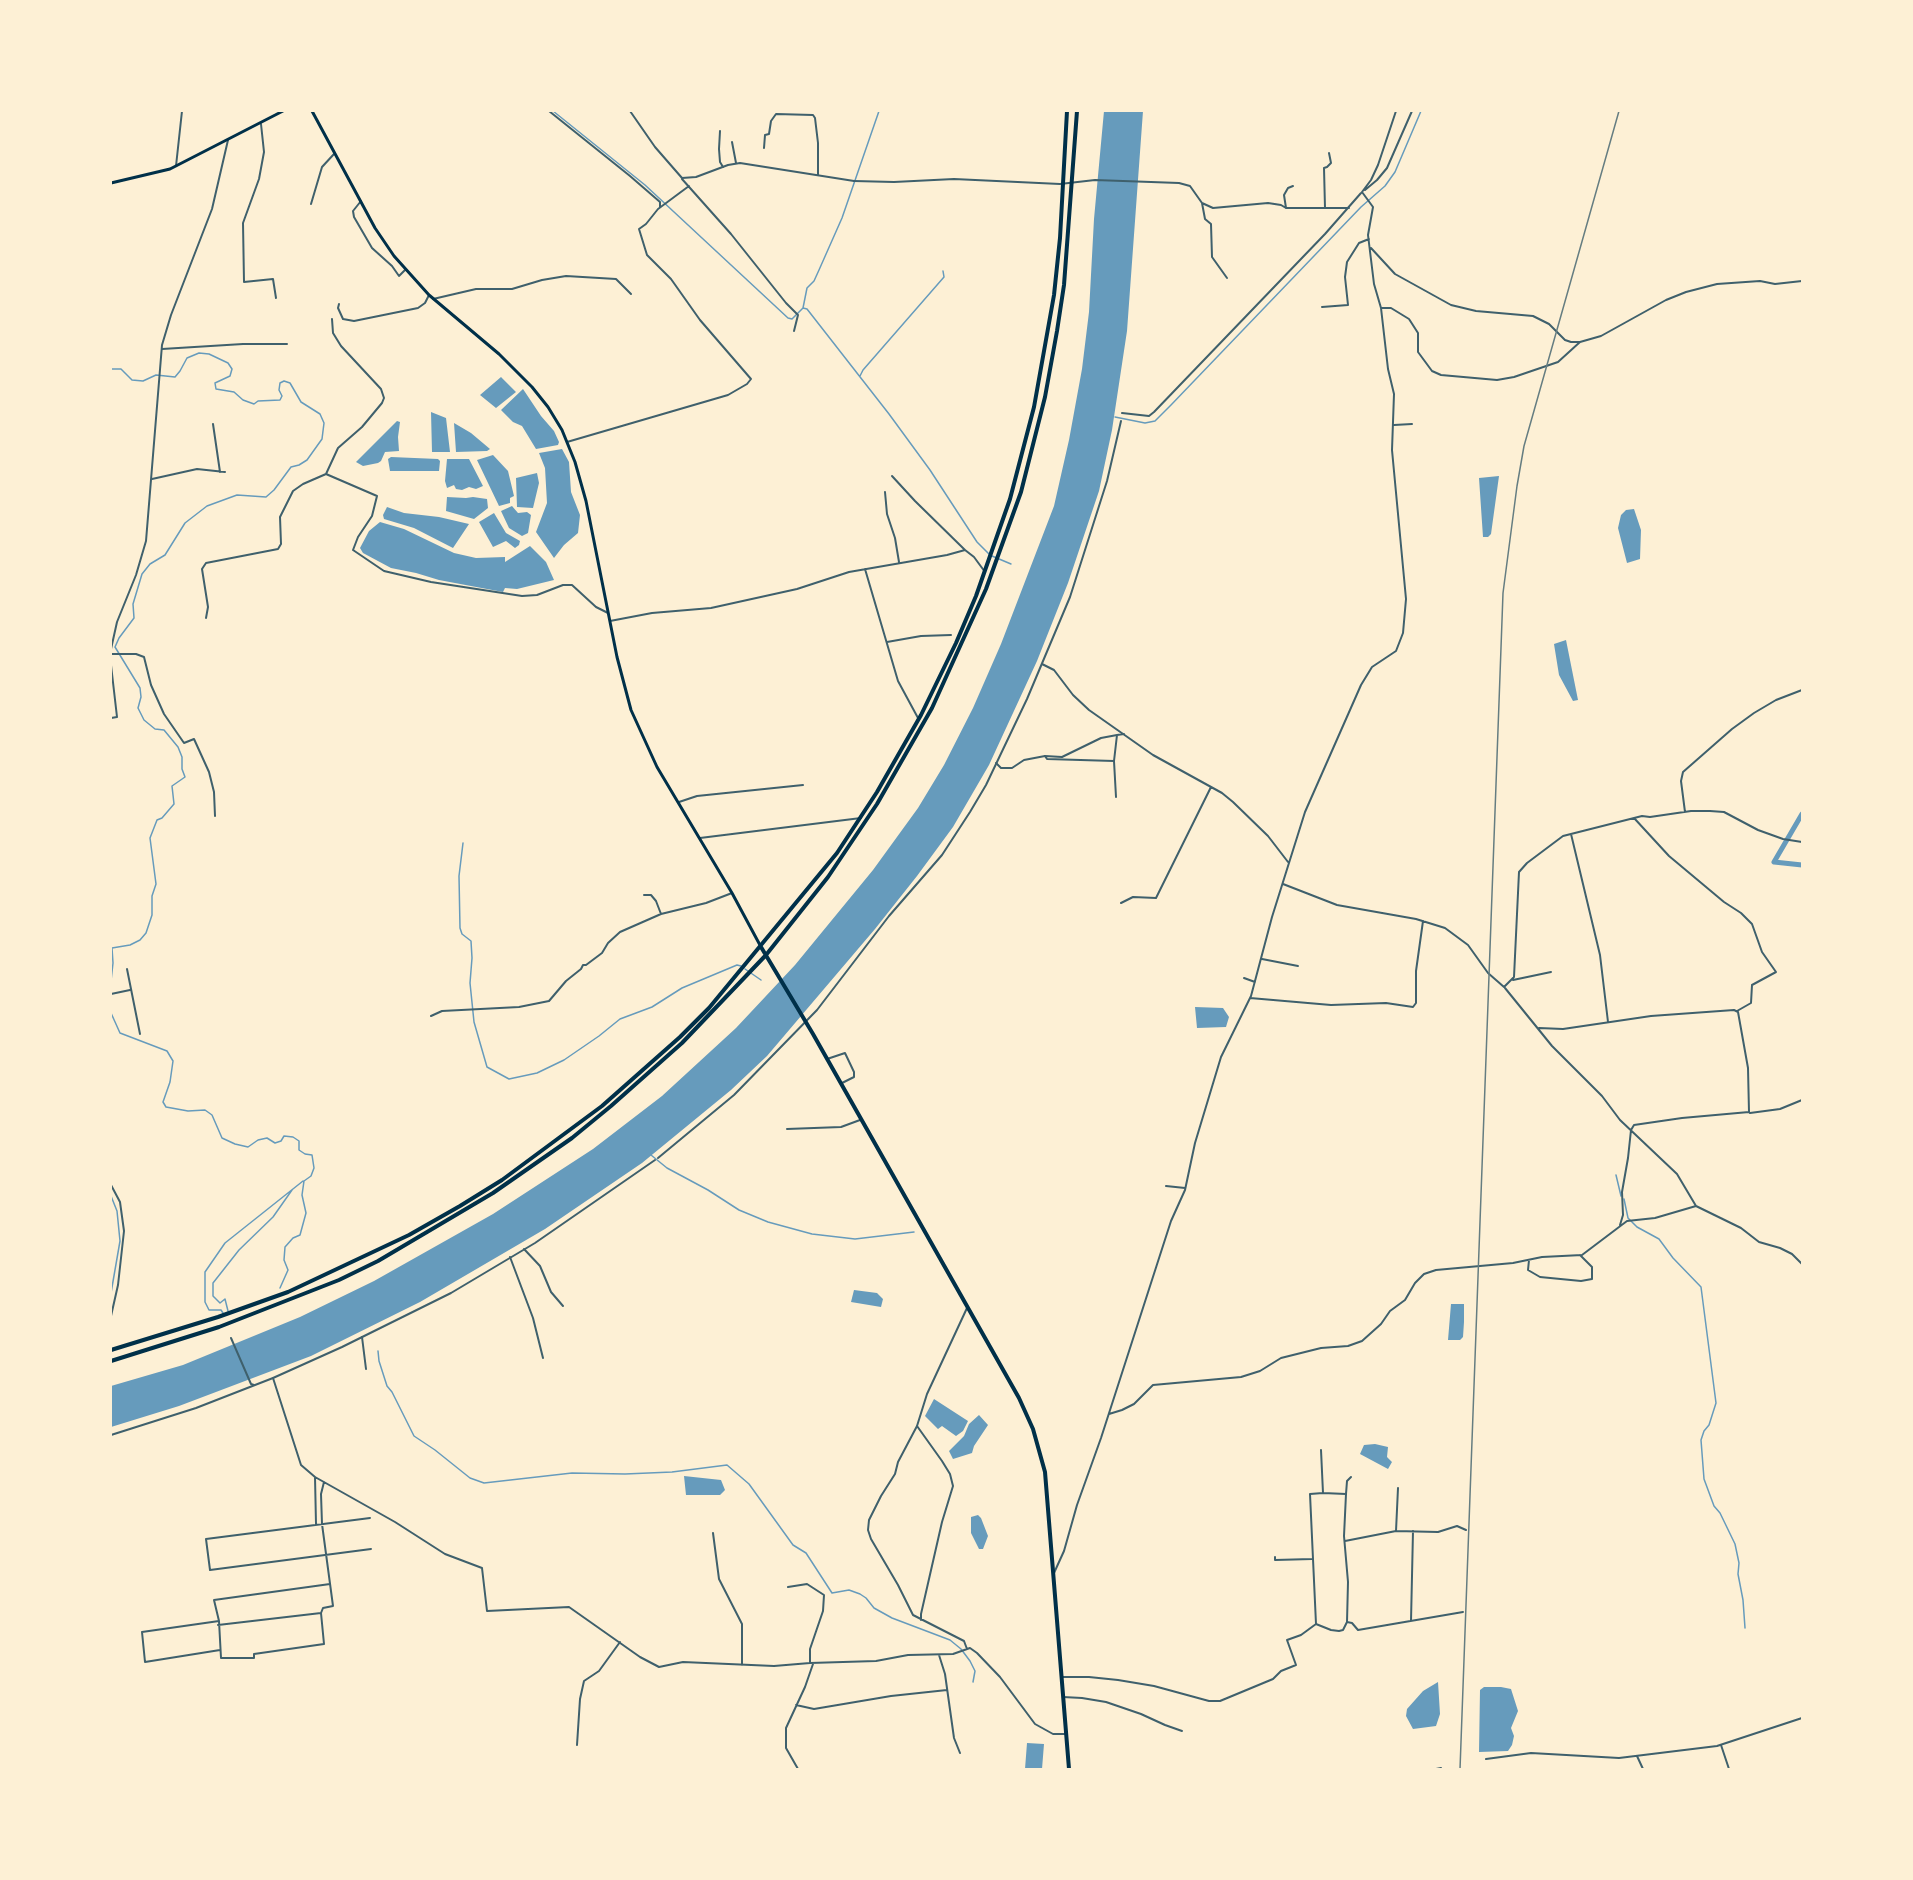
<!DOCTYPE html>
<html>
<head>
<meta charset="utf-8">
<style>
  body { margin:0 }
  #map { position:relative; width:1913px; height:1880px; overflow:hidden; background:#fdf0d5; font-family:Commissioner,sans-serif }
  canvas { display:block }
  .frame { position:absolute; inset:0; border:112px solid #fdf0d5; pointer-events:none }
</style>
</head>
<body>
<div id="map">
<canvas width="1913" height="1880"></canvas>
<div class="frame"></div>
</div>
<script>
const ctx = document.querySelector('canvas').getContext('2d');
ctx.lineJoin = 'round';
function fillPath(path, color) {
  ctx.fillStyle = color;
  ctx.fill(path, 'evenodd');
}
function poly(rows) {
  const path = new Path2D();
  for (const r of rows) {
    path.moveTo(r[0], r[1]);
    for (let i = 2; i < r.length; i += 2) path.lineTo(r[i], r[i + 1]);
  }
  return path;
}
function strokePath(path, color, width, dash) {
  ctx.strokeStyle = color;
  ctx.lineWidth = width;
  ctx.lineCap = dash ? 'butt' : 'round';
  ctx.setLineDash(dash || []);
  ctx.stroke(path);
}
fillPath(poly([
  [1104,111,1143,111,1127,331,1112,430,1099,491,1068,583,1037,661,989,765,953,827,917,876,875,929,767,1056,731,1090,642,1163,545,1229,420,1302,311,1356,179,1406,111,1427,111,1386,183,1365,300,1317,374,1281,493,1214,593,1149,662,1096,736,1028,795,965,873,870,918,808,944,765,973,708,1001,644,1054,506,1069,440,1082,369,1089,312,1094,219],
  [501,377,516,392,496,408,480,395],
  [523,389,541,416,554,431,559,442,558,445,536,449,522,426,513,422,501,410],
  [431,412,446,418,450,452,432,452],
  [397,421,400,422,398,437,399,451,385,452,381,461,378,463,363,466,356,462],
  [454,423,471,433,490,449,487,451,456,452],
  [562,449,569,462,571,492,580,515,578,533,564,545,554,558,536,532,547,503,545,468,539,453],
  [493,455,508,471,514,496,510,498,510,503,499,506,477,460],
  [391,457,438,459,440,461,439,471,390,471,388,459],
  [447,459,469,459,483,486,476,489,469,487,462,490,456,489,454,485,447,488,445,481],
  [537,473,539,483,533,508,517,507,516,478],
  [1499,476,1491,534,1488,537,1483,537,1479,478],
  [447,497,466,498,473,497,487,499,488,508,474,519,446,511],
  [512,506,518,513,527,512,531,515,528,533,522,536,509,528,501,511],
  [387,507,404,513,439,517,469,524,453,548,414,528,384,519,383,515],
  [1634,509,1641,530,1640,559,1627,563,1618,528,1621,515,1626,510],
  [494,513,506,533,520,541,519,545,515,548,506,541,493,547,479,522],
  [380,522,404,529,454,553,476,558,505,557,505,562,530,546,546,562,554,580,517,589,505,588,503,592,439,580,416,573,391,568,363,553,360,548,369,531],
  [1566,640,1578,700,1573,701,1559,675,1554,644],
  [1195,1007,1223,1008,1229,1017,1226,1027,1197,1028],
  [854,1290,877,1293,883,1299,881,1307,851,1302],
  [1451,1304,1464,1304,1464,1322,1463,1337,1460,1340,1448,1340],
  [934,1399,968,1421,963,1431,956,1436,942,1426,938,1429,925,1416],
  [979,1415,988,1425,974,1446,972,1453,953,1459,949,1451,964,1436,969,1424],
  [1375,1444,1388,1447,1387,1457,1392,1462,1388,1469,1360,1454,1364,1445],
  [684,1476,721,1480,725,1490,720,1495,686,1495],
  [978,1515,981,1518,988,1536,983,1549,979,1549,971,1533,971,1517],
  [1438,1682,1440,1714,1436,1726,1413,1729,1406,1716,1407,1709,1423,1691],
  [1484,1687,1501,1687,1511,1689,1518,1711,1511,1728,1514,1736,1512,1745,1508,1751,1479,1752,1480,1690],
  [1027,1743,1044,1744,1042,1769,1025,1769]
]), '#669bbc');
strokePath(poly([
  [553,111,645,185,788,318,792,319,803,308,807,309,889,414,930,470,977,542,989,554],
  [803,308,807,288,814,281,819,270,842,218,879,111],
  [111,369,121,369,132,380,143,381,156,375,175,377,180,371,187,358,199,353,209,354,228,363,232,369,230,376,215,383,216,389,234,392,243,400,254,404,258,401,280,400,282,396,279,390,280,383,284,381,290,383,301,402,320,414,324,423,322,439,307,460,299,465,291,467,274,490,266,497,237,495,207,506,185,523,165,555,150,564,142,574,133,604,134,618,119,638,115,647,140,688,141,697,138,708,144,720,155,729,164,730,178,747,182,757,182,769,185,777,172,786,174,804,162,818,157,820,150,838,156,884,152,896,152,915,146,933,140,940,130,945,112,948,113,963,111,981],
  [860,376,863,370,944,277,943,271],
  [1115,417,1145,423,1155,421,1171,405,1361,207,1385,186,1395,172,1421,111],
  [992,556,1011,564],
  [463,843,459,876,460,928,462,934,471,941,472,958,470,983,474,1022,487,1067,509,1079,537,1073,564,1060,599,1036,620,1019,652,1007,682,988,737,965,741,966],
  [745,969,761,980],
  [111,991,111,1002],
  [111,1013,120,1033,167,1051,173,1061,170,1082,163,1102,166,1107,188,1111,205,1110,212,1115,222,1138,235,1144,248,1147,258,1140,267,1138,275,1143,281,1141,284,1136,293,1137,299,1141,299,1150,305,1154,312,1155,314,1168,311,1176,304,1181,302,1195,306,1213,300,1235,293,1238,285,1247,284,1260,288,1270,280,1288],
  [651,1155,667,1168,708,1190,739,1210,768,1222,812,1234,855,1239,914,1232],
  [1616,1175,1621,1196],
  [111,1196,117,1211,120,1241,111,1293],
  [1624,1199,1628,1218,1637,1227,1659,1239,1673,1258,1701,1287,1716,1403,1709,1425,1704,1431,1701,1440,1704,1479,1714,1506,1720,1513,1735,1544,1739,1563,1738,1574,1743,1600,1745,1628],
  [228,1311,225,1299,220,1303,213,1296,213,1283,239,1250,273,1217,292,1190],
  [223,1313,221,1310,209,1310,205,1302,205,1272,225,1243,303,1181],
  [378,1351,379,1361,387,1386,392,1392,414,1436,435,1450,470,1478,484,1483,572,1473,625,1474,672,1472,727,1465,749,1484,793,1545,806,1553,832,1593,849,1590,860,1594,866,1598,874,1608,892,1618,950,1640,961,1649,970,1661,975,1671,973,1682]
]), '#669bbc', 1.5);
strokePath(poly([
  [1802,814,1774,862,1802,865]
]), '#669bbc', 5);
strokePath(poly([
  [549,111,630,176,660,202,660,207],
  [261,124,264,152,259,179,243,223,244,282,273,279,276,298],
  [720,131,719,149,720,162,723,167],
  [732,142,736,163],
  [764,148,765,135,769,134,771,121,776,114,813,115,815,118,818,143,818,175],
  [176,166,182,111],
  [682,179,731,234,786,303,798,315,794,331],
  [854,181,894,182,954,179,1060,184,1095,180,1179,183,1190,186,1202,203,1213,208,1268,203,1281,205,1286,208,1349,208],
  [1365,190,1377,180,1387,168,1412,111],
  [361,201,353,211,354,217,372,248,392,266,399,276,405,270],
  [1202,203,1205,219,1211,224,1212,257,1227,278],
  [311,204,322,167,334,154],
  [1286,208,1284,195,1288,188,1293,186],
  [1325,208,1324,168,1327,167,1331,163,1329,153],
  [1371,248,1395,274,1451,305,1476,311,1533,316,1549,324,1565,340,1571,342,1580,342,1601,336,1666,300,1686,292,1717,284,1760,281,1775,284,1802,281],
  [433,299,476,289,512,289,542,280,566,276,616,279,631,294],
  [339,304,338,308,343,319,354,321,418,308,425,303,429,295],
  [1322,307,1348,305,1345,277,1347,262,1359,243,1369,239],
  [1381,308,1391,308,1409,319,1418,333,1418,352,1432,371,1441,375,1497,380,1514,377,1558,362,1580,342],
  [162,349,243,344,287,344],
  [1122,413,1149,416,1154,412,1325,234,1361,193],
  [213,424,220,472],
  [1394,425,1412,424],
  [567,442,728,395,747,384,751,379,700,320,671,279,647,255,639,229,646,224,658,209,689,186],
  [326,474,377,496,372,516,358,537,353,550,384,571,431,582,522,596,537,595,563,585,572,585,596,607,608,613],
  [892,476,915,501,965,550],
  [152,479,197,469,225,472],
  [885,492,887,514,895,538,899,562],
  [865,569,898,681,918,718],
  [206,618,208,607,202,569,206,563,278,549,281,544,280,517,293,491,303,484,326,474,338,448,362,427,382,403,384,398,381,389,341,346,333,333,332,319],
  [610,621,652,613,711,608,797,589,849,572,947,555,965,550,974,557,985,572],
  [887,642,921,636,951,635],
  [111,649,117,622,136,575,146,541,162,345,171,315,212,209,228,140],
  [111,654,136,654,144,657,151,685,164,714,184,743,194,739,209,772,214,792,215,816],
  [1042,664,1054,670,1073,695,1089,710,1153,755,1222,793,1233,802,1268,836,1288,862],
  [111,665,117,717,111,718],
  [1045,756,1047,759,1114,761],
  [996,763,1001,768,1012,768,1024,760,1045,756,1062,757,1101,738,1117,735],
  [1116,797,1114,761,1117,735,1124,734],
  [679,802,697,796,803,785],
  [1685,812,1681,781,1683,772,1732,729,1754,713,1776,700,1802,690],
  [1634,818,1669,856,1724,902,1741,913,1752,924,1762,952,1776,972,1752,985,1751,1003,1737,1011],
  [1571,834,1600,955,1608,1022],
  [700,838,861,818],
  [1283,884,1337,905,1416,919,1445,928,1468,945,1488,973,1504,987,1514,977,1519,872,1527,863,1563,836,1642,816,1650,817,1691,811,1710,811,1724,812,1758,830,1783,839,1802,842],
  [644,895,651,895,656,901,661,914],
  [1121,903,1133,897,1156,898,1211,787],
  [1262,959,1298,966],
  [127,969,140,1034],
  [1244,978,1255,982],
  [1513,980,1551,972],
  [1505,988,1552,1046,1602,1096,1620,1120,1677,1174,1696,1206],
  [111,994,130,990],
  [1250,998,1331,1005,1386,1003,1413,1007,1416,1003,1416,971,1423,921],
  [431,1016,442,1011,519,1007,549,1001,566,981,581,969,583,965,586,965,602,953,608,943,620,932,661,914,706,903,732,893],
  [1539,1028,1563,1029,1651,1016,1734,1010,1738,1012,1748,1068,1749,1112,1682,1118,1634,1125,1631,1130,1628,1158,1622,1192,1623,1215,1620,1225],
  [827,1059,845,1053,854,1072,854,1077,842,1083],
  [1750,1113,1780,1109,1802,1100],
  [787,1129,841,1127,860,1120],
  [111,1185,120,1202,124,1231,118,1285,111,1316],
  [1166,1186,1185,1188],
  [524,1249,540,1266,551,1292,563,1306],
  [510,1257,533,1318,543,1358],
  [1529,1260,1528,1270,1540,1277,1581,1281,1592,1279,1592,1267,1580,1255],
  [362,1337,366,1369],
  [231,1338,251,1384,254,1385],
  [273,1378,301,1465,315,1477,395,1522,445,1554,482,1568,487,1611,569,1607,640,1657,659,1667,683,1662,774,1666,810,1663,876,1661,908,1655,953,1654,970,1648,977,1653,1000,1677,1035,1724,1053,1734,1066,1734],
  [1109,1414,1122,1410,1134,1404,1153,1385,1241,1377,1260,1371,1281,1358,1321,1348,1348,1346,1362,1341,1381,1324,1390,1311,1405,1300,1415,1283,1424,1274,1436,1270,1513,1263,1542,1257,1582,1255,1627,1221,1655,1218,1696,1206,1741,1228,1759,1242,1780,1248,1792,1254,1802,1264],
  [917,1426,942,1461,950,1474,953,1486,942,1522,921,1614,921,1620],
  [1321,1450,1323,1493,1346,1494,1344,1536,1348,1582,1347,1622],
  [315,1477,316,1524],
  [1346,1494,1347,1481,1351,1477],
  [370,1518,206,1539,210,1570,371,1549],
  [1396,1531,1398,1488],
  [713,1533,719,1579,742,1624,742,1665],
  [1345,1541,1396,1531,1438,1532,1457,1526,1466,1530],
  [1275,1557,1275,1560,1312,1559],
  [1054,1573,1064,1551,1077,1505,1101,1438,1171,1221,1185,1190,1195,1143,1221,1057,1251,996,1272,917,1305,812,1361,685,1372,667,1396,651,1403,633,1406,599,1392,450,1394,394,1388,369,1381,308,1374,284,1368,235,1373,207,1362,192,1371,180,1378,165,1396,111],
  [788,1587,807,1584,824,1595,823,1611,810,1649,810,1663],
  [321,1613,324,1644,254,1654,254,1658,221,1658,219,1621,214,1600,330,1584],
  [219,1621,142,1632,145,1662,220,1650],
  [1411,1621,1413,1531],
  [1316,1624,1310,1494,1323,1493],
  [218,1625,321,1613,323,1608,333,1606,322,1524,321,1494,324,1482],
  [967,1649,964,1641,913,1615,898,1585,871,1539,868,1530,869,1520,881,1496,895,1474,898,1462,917,1426,927,1394,967,1308],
  [939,1655,945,1674,954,1738,960,1753],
  [1061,1677,1089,1677,1118,1680,1154,1686,1209,1701,1220,1701,1273,1679,1281,1671,1296,1665,1287,1640,1301,1635,1316,1624,1331,1630,1339,1631,1343,1630,1347,1622,1352,1623,1358,1630,1463,1612],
  [1063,1697,1082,1698,1106,1702,1141,1714,1165,1725,1182,1731],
  [796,1705,814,1709,891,1696,947,1690],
  [577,1745,580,1699,584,1681,599,1671,620,1642],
  [1721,1745,1729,1769],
  [798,1769,786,1748,786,1728,805,1687,813,1664]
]), '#3f606c', 2);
strokePath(poly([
  [630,111,655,147,682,178,696,177,728,165,740,163,854,181],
  [658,1158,734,1095,817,1010,889,916,942,855,970,812,986,785,1027,699,1070,597,1107,481,1121,421],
  [111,1435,196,1408,273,1378,342,1347,451,1293,535,1243,655,1160],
  [1637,1756,1643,1769],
  [1486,1759,1531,1753,1619,1758,1717,1746,1802,1718],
  [1436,1769,1441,1768]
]), '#3f606c', 2);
strokePath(poly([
  [111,183,170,169,283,111]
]), '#003049', 3);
strokePath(poly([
  [312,111,375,228,394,256,429,295,499,354,532,387,548,407,562,430,575,462,586,501,617,657,631,710,657,767,732,893,761,947]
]), '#003049', 3);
strokePath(poly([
  [761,947,813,1034,1019,1398,1033,1429,1045,1472,1069,1769],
  [111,1350,218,1317,288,1292,409,1235,460,1206,502,1180,602,1106,680,1037,709,1008,837,853,877,792,921,715,956,643,976,596,1010,499,1034,407,1054,295,1060,238,1067,111],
  [111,1361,219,1327,339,1280,378,1261,493,1193,572,1138,611,1106,682,1043,766,955,828,877,877,804,932,708,986,589,1021,492,1045,397,1057,331,1064,285,1077,111]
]), '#003049', 4);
strokePath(poly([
  [1460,1769,1503,593,1517,486,1524,446,1619,111]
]), '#657d81', 1.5);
</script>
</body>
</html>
